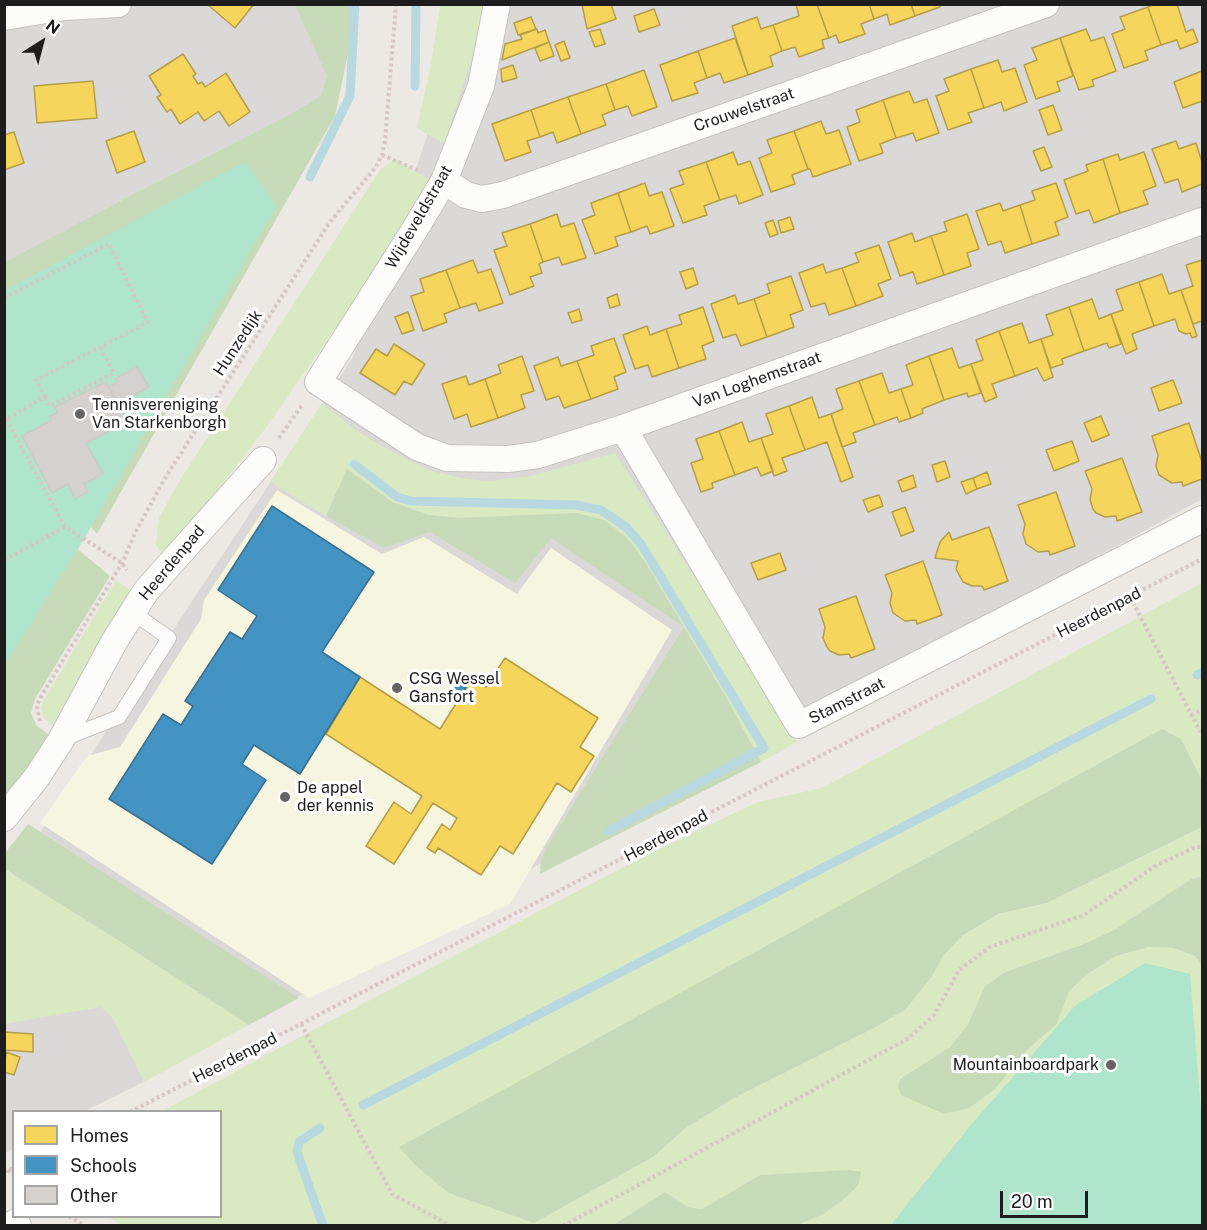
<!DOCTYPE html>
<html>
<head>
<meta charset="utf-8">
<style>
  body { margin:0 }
  #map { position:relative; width:1207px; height:1230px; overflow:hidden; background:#ece9e5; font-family:"Public Sans",sans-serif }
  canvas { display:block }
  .frame { position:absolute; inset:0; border:6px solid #1d1d1d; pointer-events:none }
  .legend { position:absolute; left:12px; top:1110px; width:210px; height:108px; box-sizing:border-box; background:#fff; border:2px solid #a5a5a5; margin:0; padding:8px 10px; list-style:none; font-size:18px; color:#1d1d1d }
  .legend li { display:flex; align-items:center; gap:12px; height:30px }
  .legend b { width:30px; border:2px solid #a5a5a5 }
  .north { position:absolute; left:12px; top:12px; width:60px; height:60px; -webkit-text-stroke:4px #fff; paint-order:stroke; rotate:36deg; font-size:16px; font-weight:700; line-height:24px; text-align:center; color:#1d1d1d }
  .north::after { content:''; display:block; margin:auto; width:21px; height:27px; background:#1d1d1d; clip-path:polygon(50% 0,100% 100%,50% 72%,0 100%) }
  .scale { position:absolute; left:1000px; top:1191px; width:88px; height:27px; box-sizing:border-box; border:3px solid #1d1d1d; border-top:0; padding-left:8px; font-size:18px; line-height:21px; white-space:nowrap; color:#1d1d1d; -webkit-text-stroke:4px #fff; paint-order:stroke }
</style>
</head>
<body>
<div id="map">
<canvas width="1207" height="1230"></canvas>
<div class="frame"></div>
<ul class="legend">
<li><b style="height:16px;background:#f6d55c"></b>Homes</li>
<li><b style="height:16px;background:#4393c3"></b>Schools</li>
<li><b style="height:16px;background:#d4d1ce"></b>Other</li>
</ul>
<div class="north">N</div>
<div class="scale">20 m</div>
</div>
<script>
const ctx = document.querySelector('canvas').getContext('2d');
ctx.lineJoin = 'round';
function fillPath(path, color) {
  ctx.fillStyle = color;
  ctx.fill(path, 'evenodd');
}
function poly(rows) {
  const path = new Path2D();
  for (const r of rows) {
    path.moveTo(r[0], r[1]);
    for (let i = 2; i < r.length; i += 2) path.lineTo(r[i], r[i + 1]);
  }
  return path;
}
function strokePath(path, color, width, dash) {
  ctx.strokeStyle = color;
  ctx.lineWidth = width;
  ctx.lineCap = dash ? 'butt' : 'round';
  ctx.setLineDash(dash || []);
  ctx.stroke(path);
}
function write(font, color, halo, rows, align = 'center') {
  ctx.font = font + ' "Public Sans",sans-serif';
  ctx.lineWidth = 6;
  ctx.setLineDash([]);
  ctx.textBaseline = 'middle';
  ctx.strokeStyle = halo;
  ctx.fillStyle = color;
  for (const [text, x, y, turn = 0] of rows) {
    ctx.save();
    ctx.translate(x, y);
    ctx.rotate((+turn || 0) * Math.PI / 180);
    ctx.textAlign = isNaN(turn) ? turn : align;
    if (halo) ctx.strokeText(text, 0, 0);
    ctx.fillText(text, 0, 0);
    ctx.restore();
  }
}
fillPath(poly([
  [5,5,335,5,329,97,5,268],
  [464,5,1202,5,1202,499,147,1080,85,1111,14,1112,13,1149,5,1153,5,885,353,357,465,22]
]), '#dbd9d7');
fillPath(poly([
  [277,490,382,554,424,537,517,594,551,548,672,630,510,904,309,998,40,823,87,756,120,747,201,619,204,600]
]), '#f6f5e0');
fillPath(poly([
  [440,5,486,5,485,12,472,57,444,144,417,128,432,59],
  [395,159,429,179,385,257,265,429,183,535,162,555,156,544,159,518,180,480,380,170],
  [322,403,358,432,396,454,431,471,465,479,489,481,531,476,615,453,747,659,797,742,761,762,726,697,645,562,626,537,577,513,459,518,429,515,392,502,347,469,326,516,270,482],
  [116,580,131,591,117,611,52,726,43,717,41,708,43,701],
  [1202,583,1202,780,1181,739,527,1220,534,1223,653,1157,687,1127,740,1095,874,1028,906,1009,933,975,943,956,962,936,998,914,1047,903,1202,827,1202,877,1191,879,1114,930,1084,944,1005,972,985,986,967,1026,950,1047,900,1079,994,1090,1028,1049,1057,1024,1069,991,1086,975,1116,956,1149,947,1173,948,1195,956,1202,966,1202,1225,802,1225,802,1223,822,1215,849,1195,760,1175,702,1209,688,1207,665,1192,613,1225,123,1226,108,1217,220,1216,220,1112,162,1111,313,1030,652,852,758,802,822,788],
  [4,869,115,938,249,1025,144,1082,112,1017,101,1007,5,1024]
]), '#d9eac2');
fillPath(poly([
  [295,5,356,5,350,44,335,116,97,534,80,514,5,290,5,262,136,193,282,119,321,96,327,76],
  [347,469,392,502,429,515,459,518,577,513,604,520,626,537,645,562,726,697,761,762,540,874,541,858,551,840,684,627,551,538,515,583,430,532,384,548,326,516],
  [63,537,110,576,35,699,31,713,36,725,49,735,15,786,4,799,4,622],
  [1162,729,1181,739,1202,780,1202,827,1047,903,998,914,962,936,943,956,933,975,906,1009,874,1028,740,1095,687,1127,653,1157,534,1223,449,1193,416,1166,399,1147],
  [28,824,299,998,249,1025,115,938,5,869,5,853],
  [1202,877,1202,966,1195,956,1173,948,1149,947,1116,956,1086,975,1069,991,1057,1024,1028,1049,994,1090,969,1108,944,1114,901,1095,898,1086,900,1079,950,1047,967,1026,985,986,1005,972,1084,944,1114,930,1191,879],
  [849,1170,861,1172,859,1184,849,1195,822,1215,802,1223,802,1225,613,1225,665,1192,688,1207,702,1209,760,1175]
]), '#c7dbb9');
fillPath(poly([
  [245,162,276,206,84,539,5,664,5,290],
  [1145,963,1190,974,1202,1123,1202,1225,893,1225,893,1222,970,1126,1075,1006]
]), '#afe5cc');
const homes = poly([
  [207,4,254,4,235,28,207,4],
  [582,4,611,4,616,19,587,29,582,4],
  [796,4,817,4,829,38,822,40,824,48,799,57,795,47,782,51,773,25,799,16,796,4],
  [817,4,869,4,874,19,861,24,865,34,839,43,836,35,829,38,817,4],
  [869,4,911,4,915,16,890,25,887,14,874,19,869,4],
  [911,4,939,4,940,7,915,16,911,4],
  [1155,4,1177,4,1186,32,1193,29,1198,42,1180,49,1177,40,1161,45,1148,7,1155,4],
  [1148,7,1161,45,1145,51,1148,60,1124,68,1112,34,1125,29,1120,17,1148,7],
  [654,9,660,25,639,32,634,16,654,9],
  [531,17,536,29,518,35,514,23,531,17],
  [757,17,761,29,773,25,782,51,770,56,773,66,748,75,732,26,757,17],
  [537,29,538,33,545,30,549,42,502,60,505,44,522,39,520,35,537,29],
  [600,29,605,44,595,47,589,32,600,29],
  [1086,29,1091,41,1104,37,1116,71,1092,80,1094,86,1079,90,1060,38,1086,29],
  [735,38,748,75,724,83,720,73,707,78,698,51,735,38],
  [1060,38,1073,76,1057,82,1060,91,1036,99,1024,65,1037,60,1032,48,1060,38],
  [564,41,570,58,561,61,555,45,564,41],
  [549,42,554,56,540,61,535,48,549,42],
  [698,51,707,78,694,83,698,93,672,101,660,65,698,51],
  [183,54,196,74,193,76,198,84,202,82,205,87,226,73,250,112,229,126,219,111,204,121,198,112,180,124,171,109,167,112,157,97,161,95,149,76,183,54],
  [998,60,1002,72,1015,68,1027,102,1004,111,1001,102,984,108,971,69,998,60],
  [513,65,517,78,502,82,501,69,513,65],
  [971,69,984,108,968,113,972,122,948,130,936,96,949,91,944,79,971,69],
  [644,70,657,107,632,116,628,106,615,110,606,84,644,70],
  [1202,71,1202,101,1183,108,1174,82,1202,71],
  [93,81,97,118,37,123,34,86,93,81],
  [606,84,615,110,602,115,606,125,581,134,568,97,606,84],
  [909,91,914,103,927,99,939,133,916,141,913,133,896,138,883,100,909,91],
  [568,97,581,134,557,143,553,132,540,137,531,110,568,97],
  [883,100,896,138,880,144,883,153,859,161,847,127,860,122,856,110,883,100],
  [1053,105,1062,130,1048,135,1039,110,1053,105],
  [531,110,540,137,527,141,531,152,505,161,492,124,531,110],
  [821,121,826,134,839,130,851,164,813,177,810,169,808,169,794,131,821,121],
  [134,131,145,162,117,173,106,141,134,131],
  [794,131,808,169,792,175,795,184,771,192,759,158,772,153,767,140,794,131],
  [14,132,24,163,4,170,4,135,14,132],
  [1176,141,1179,149,1196,143,1202,162,1202,184,1182,192,1178,179,1165,183,1152,149,1176,141],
  [1044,147,1052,167,1041,171,1033,151,1044,147],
  [733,152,738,165,750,161,763,195,739,204,736,195,720,200,706,162,733,152],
  [1144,152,1156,186,1143,191,1148,204,1120,213,1103,159,1118,154,1120,160,1144,152],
  [1103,159,1120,213,1094,223,1089,210,1076,214,1064,180,1088,171,1086,165,1103,159],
  [706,162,720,200,704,206,707,215,683,223,670,189,684,184,679,171,706,162],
  [645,183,649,196,662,192,674,226,650,234,647,226,631,232,618,193,645,183],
  [1056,183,1068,217,1055,222,1059,235,1032,244,1020,205,1035,200,1032,191,1056,183],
  [618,193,631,232,615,237,618,246,595,254,582,220,595,215,591,203,618,193],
  [1000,203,1003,211,1020,205,1032,244,1005,253,1001,241,988,245,976,211,1000,203],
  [557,214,561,227,574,223,586,258,562,265,559,257,543,262,530,224,557,214],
  [967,214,979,249,967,253,971,266,944,275,931,236,947,231,944,222,967,214],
  [790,217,794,229,781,233,778,221,790,217],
  [773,220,778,234,770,237,765,223,773,220],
  [530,224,543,262,539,264,542,273,530,277,534,286,510,295,494,250,507,246,502,233,530,224],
  [912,233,915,242,931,236,944,275,917,284,913,272,900,276,888,242,912,233],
  [879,245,891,279,878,284,883,296,856,306,842,268,859,262,855,253,879,245],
  [473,260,478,273,491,269,503,303,479,311,476,303,460,308,446,270,473,260],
  [1202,260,1202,321,1193,324,1181,290,1193,286,1186,265,1202,260],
  [823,264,826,273,842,268,856,306,829,315,825,303,811,307,799,273,823,264],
  [693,268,698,284,686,289,680,272,693,268],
  [446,270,460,308,444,314,447,322,423,331,411,296,424,292,420,279,446,270],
  [1162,274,1169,294,1181,290,1197,336,1192,338,1190,333,1186,334,1179,331,1175,319,1154,326,1139,282,1162,274],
  [791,276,803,310,790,315,794,327,767,337,754,299,770,293,767,284,791,276],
  [1139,282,1154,326,1132,334,1137,349,1126,354,1111,314,1123,310,1116,290,1139,282],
  [617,294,620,305,610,308,607,298,617,294],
  [735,295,738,304,754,299,767,337,741,346,736,334,723,338,711,304,735,295],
  [1092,299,1099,319,1111,314,1121,344,1109,348,1107,343,1084,351,1069,307,1092,299],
  [703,307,714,341,702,346,706,359,679,368,666,329,682,324,679,315,703,307],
  [1069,307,1084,351,1062,359,1063,364,1051,368,1041,339,1053,335,1046,315,1069,307],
  [579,309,582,320,572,323,568,313,579,309],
  [408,312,414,330,402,334,395,317,408,312],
  [1022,323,1029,343,1041,339,1053,377,1044,381,1037,368,1015,376,999,331,1022,323],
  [647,326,650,335,666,329,679,368,652,377,648,365,635,369,623,335,647,326],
  [999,331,1015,376,992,384,997,397,985,402,971,364,983,360,976,340,999,331],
  [614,338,626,372,614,377,618,389,591,399,577,361,594,355,591,346,614,338],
  [394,344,425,364,412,385,404,381,395,395,360,373,376,349,387,356,394,344],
  [952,348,959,368,971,364,981,393,968,397,967,393,944,400,929,356,952,348],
  [522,356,534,391,521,395,525,408,498,418,485,379,501,373,498,365,522,356],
  [929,356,944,400,922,409,923,413,911,418,901,389,913,385,906,365,929,356],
  [558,357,561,366,577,361,591,399,564,408,559,396,546,400,534,366,558,357],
  [882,373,889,393,901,389,911,418,899,422,897,417,875,425,859,381,882,373],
  [466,376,469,385,485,379,498,418,471,427,467,414,454,419,442,384,466,376],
  [1173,380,1182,403,1159,411,1151,388,1173,380],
  [859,381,875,425,853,433,856,442,842,447,831,414,843,409,836,389,859,381],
  [812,397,819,418,831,414,853,477,841,482,827,442,805,450,789,406,812,397],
  [789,406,805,450,782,458,787,471,774,476,761,438,773,434,766,414,789,406],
  [1101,416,1109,435,1092,442,1084,423,1101,416],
  [742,422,749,442,761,438,773,471,761,476,757,467,735,475,719,431,742,422],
  [1189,423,1202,462,1202,479,1183,486,1182,482,1172,483,1159,475,1156,466,1158,455,1152,436,1189,423],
  [719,431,735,475,712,483,713,488,701,492,691,463,703,459,696,439,719,431],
  [1072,441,1079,461,1054,471,1046,450,1072,441],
  [1122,458,1142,512,1117,521,1116,516,1105,517,1096,513,1093,509,1090,500,1092,489,1085,471,1122,458],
  [945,461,950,477,937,482,932,465,945,461],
  [987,472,991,484,977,489,973,478,987,472],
  [913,475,916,487,902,492,898,481,913,475],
  [973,478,977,489,966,494,961,482,973,478],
  [1056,492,1075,546,1050,555,1049,551,1038,552,1026,544,1023,534,1025,524,1018,505,1056,492],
  [879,495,883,506,868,512,863,500,879,495],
  [905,507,914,531,901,536,892,512,905,507],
  [989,527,1008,581,984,590,982,586,972,586,963,582,956,569,958,561,935,558,940,542,949,532,952,540,989,527],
  [780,553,786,570,758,580,751,563,780,553],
  [923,561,942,615,917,624,916,620,905,621,893,613,890,603,892,593,885,575,923,561],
  [856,596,875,649,851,658,849,654,839,655,830,651,827,647,823,638,825,627,819,609,856,596],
  [505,658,598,718,580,747,594,756,571,792,557,783,513,854,500,846,481,875,438,848,435,853,427,848,442,824,450,830,457,818,433,803,394,864,366,846,394,802,411,814,422,796,326,734,360,677,440,729,472,678,486,687,505,658],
  [4,1032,33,1034,33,1052,4,1050,4,1032],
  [6,1052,20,1057,14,1075,4,1072,6,1052]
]);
fillPath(homes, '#f6d55c');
strokePath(homes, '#b59e49', 1.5);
const schools = poly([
  [272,506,374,572,322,652,360,677,300,774,254,745,242,764,266,780,212,864,109,799,163,714,181,725,193,706,185,701,230,632,242,639,257,616,218,590,272,506],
  [465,673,472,678,457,702,449,697,465,673]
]);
fillPath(schools, '#4393c3');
strokePath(schools, '#387091', 1.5);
strokePath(poly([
  [415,86,416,4],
  [310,177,350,96,355,4],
  [354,464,397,497,411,501,576,505,601,510,626,527,641,544,764,748,609,831],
  [1197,675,1202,672],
  [363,1105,1151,699],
  [320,1128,299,1142,297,1152,323,1226]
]), '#b8d9e0', 9);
const building = poly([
  [137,367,149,387,126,399,128,402,120,406,109,386,117,383,115,379,137,367],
  [106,382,127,422,86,443,103,474,84,484,88,492,75,499,68,484,52,493,22,436,51,421,49,417,57,413,55,407,106,382]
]);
fillPath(building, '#d4d1ce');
strokePath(building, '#cfcbc6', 1.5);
const lane = poly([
  [63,739,119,717,169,638,132,612]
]);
const street = poly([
  [497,4,481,86,444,181,412,234,318,382,417,447,447,458,508,459,538,455,623,428,1202,221],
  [4,17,65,7,118,4],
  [444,181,466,195,482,199,503,195,1046,4],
  [623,428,799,725,1202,519],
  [4,818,37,777,61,740,114,642,146,591,263,460],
  [14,1223,18,1226]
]);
strokePath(lane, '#c4c3c1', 16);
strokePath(street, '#c4c3c1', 28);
strokePath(poly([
  [382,155,420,171],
  [4,298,109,244,148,322,36,380,45,397,6,419],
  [45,397,50,406,114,373,100,347],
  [6,419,65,527,122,563,127,570],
  [279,438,302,405],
  [4,560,65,527],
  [1130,597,1202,735],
  [1191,715,1202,710],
  [40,721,37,707,39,700,122,563,135,533,165,478,330,222,376,167,382,155,385,141,396,4],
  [301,1024,392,1194,451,1226],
  [130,1112,1202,559],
  [8,1170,14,1175],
  [4,1172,14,1168],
  [69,1216,85,1226],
  [563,1226,909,1038,934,1015,959,970,990,947,1084,915,1155,866,1196,847,1202,847]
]), '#d7c7c4', 4, [3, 3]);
strokePath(lane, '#fcfcfb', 14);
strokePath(street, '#fcfcfb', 26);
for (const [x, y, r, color] of [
  [80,414,6,"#656463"],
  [397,688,6,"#656463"],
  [285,797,6,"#656463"],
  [1111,1065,6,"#656463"]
]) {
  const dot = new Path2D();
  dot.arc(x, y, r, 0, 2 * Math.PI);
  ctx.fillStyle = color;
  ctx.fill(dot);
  strokePath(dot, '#fff', 2);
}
write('16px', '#1d1d1d', '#fff', [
  ["Crouwelstraat",744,110,-19],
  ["Wijdeveldstraat",419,217,-60],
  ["Hunzedijk",238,343,-57],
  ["Van Loghemstraat",757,380,-20],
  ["Heerdenpad",172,563,-50],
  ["Heerdenpad",1099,613,-27],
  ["Stamstraat",847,701,-27],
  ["Heerdenpad",666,836,-28],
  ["Heerdenpad",235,1058,-27]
]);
write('16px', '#1d1d1d', '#fff', [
  ["Tennisvereniging",92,405],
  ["Van Starkenborgh",92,423],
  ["CSG Wessel",409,679],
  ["Gansfort",409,697],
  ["De appel",297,788],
  ["der kennis",297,806],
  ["Mountainboardpark",1099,1065,"right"]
], 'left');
</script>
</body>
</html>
